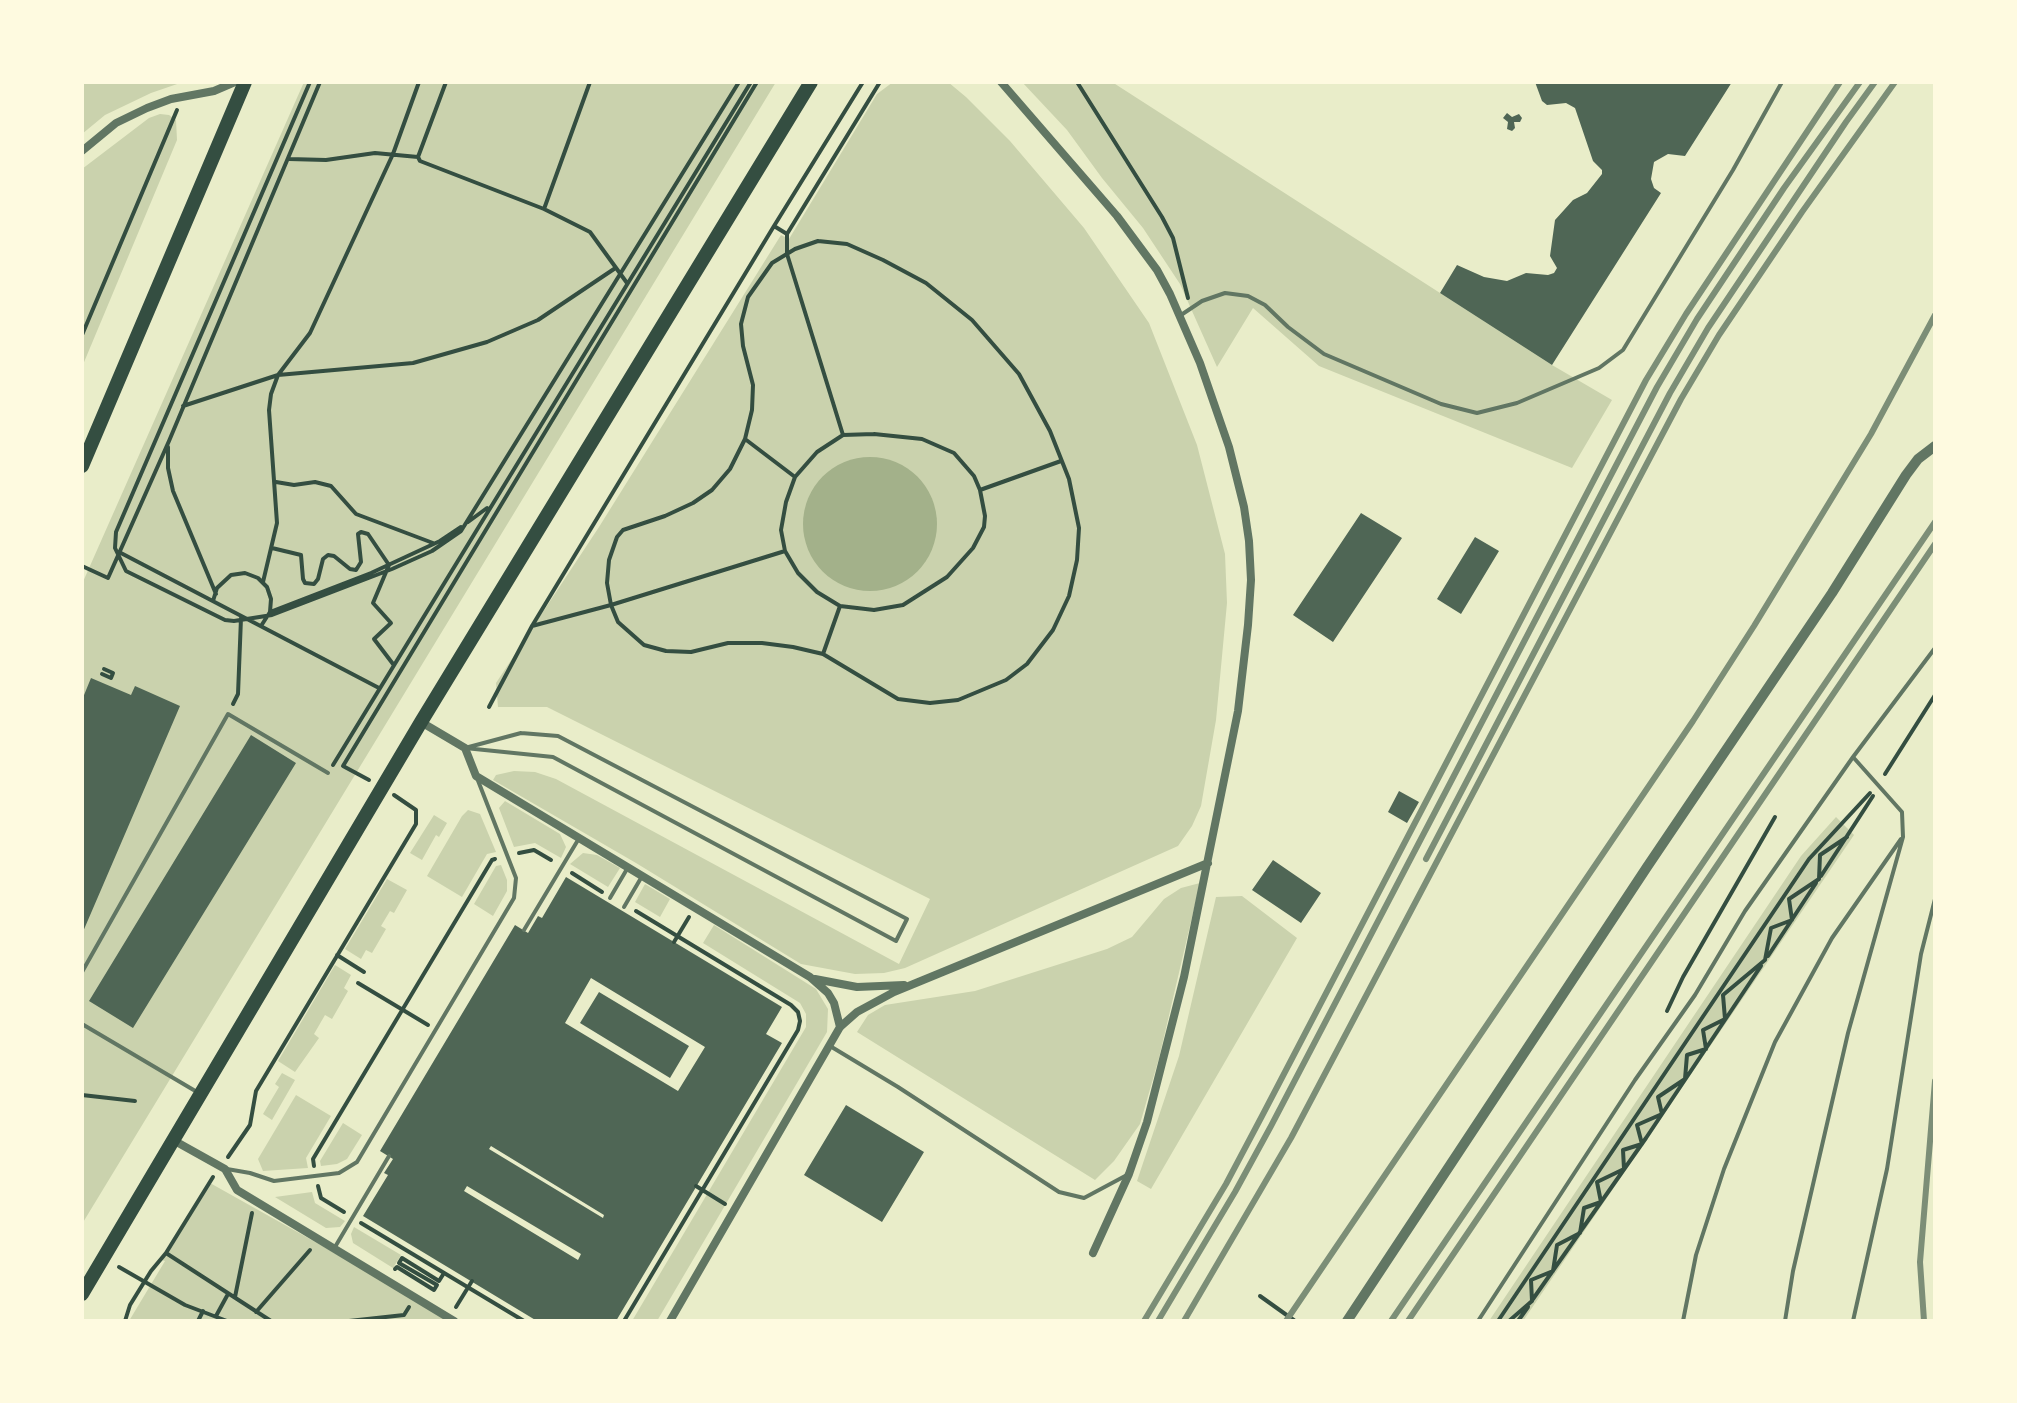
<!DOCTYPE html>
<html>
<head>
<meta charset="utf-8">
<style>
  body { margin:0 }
  #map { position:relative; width:2017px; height:1403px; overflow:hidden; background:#e9edc9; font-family:Lato,sans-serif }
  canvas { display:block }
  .frame { position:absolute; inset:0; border:84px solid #fefae0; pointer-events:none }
</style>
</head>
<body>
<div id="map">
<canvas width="2017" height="1403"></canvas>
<div class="frame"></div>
</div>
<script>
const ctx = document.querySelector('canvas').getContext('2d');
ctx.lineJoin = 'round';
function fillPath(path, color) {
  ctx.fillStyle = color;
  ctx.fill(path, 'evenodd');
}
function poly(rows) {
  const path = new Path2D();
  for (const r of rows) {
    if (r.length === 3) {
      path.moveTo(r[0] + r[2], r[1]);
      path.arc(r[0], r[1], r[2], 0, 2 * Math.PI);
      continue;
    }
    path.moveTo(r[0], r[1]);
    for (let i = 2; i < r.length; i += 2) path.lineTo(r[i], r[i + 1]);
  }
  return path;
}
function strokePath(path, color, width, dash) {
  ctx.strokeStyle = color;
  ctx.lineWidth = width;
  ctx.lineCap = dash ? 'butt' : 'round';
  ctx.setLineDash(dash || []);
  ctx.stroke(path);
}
fillPath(poly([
  [82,82,183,82,151,93,105,115,82,134],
  [304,82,776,82,82,1224,82,584],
  [893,82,948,82,966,97,1010,141,1084,228,1149,323,1197,445,1225,554,1227,603,1216,720,1201,806,1192,826,1178,846,905,968,884,973,855,974,801,964,636,863,493,780,496,775,514,771,535,772,556,779,899,964,930,899,547,707,498,707,496,683,599,527,781,235,789,239,877,94],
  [1022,82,1112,82,1552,365,1612,400,1572,468,1319,366,1253,308,1217,367,1180,284,1143,228,1102,178,1067,130],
  [160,114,169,115,176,120,177,140,82,367,82,169,149,118],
  [505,801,560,834,566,847,561,858,535,843,514,847,499,808],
  [468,810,480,814,496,852,487,854,462,897,427,876,462,816],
  [434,815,447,823,439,837,436,835,422,860,410,853],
  [1836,817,1854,835,1523,1321,1489,1321,1801,856],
  [583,853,597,855,620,868,608,887,570,864],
  [501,865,507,880,507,891,493,916,474,904,496,866],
  [387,879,407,890,394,913,390,911,381,926,386,929,372,953,366,950,361,959,345,949],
  [1200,883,1159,1058,1140,1124,1114,1161,1095,1180,857,1032,868,1015,885,1005,975,991,1107,949,1132,937,1164,899,1181,888],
  [645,884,670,899,660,917,635,902],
  [1242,896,1297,938,1151,1189,1137,1181,1179,1056,1216,897],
  [714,925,816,989,828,1009,827,1032,657,1321,632,1321,806,1027,806,1014,800,1003,703,943],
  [335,965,351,975,344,988,348,991,332,1019,325,1015,314,1034,319,1038,295,1072,278,1061],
  [282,1073,295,1080,272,1120,263,1114,279,1087,275,1084],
  [296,1095,331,1116,306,1158,308,1168,263,1171,258,1159],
  [343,1123,362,1135,347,1159,337,1164,321,1166,320,1161],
  [210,1183,317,1243,452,1321,129,1321,165,1261,162,1260],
  [312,1192,315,1203,345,1221,340,1227,326,1228,275,1197],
  [354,1227,401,1255,393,1268,353,1243,351,1234]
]), '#cad2ad');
fillPath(poly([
  [870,524,67]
]), '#a3b18a');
fillPath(poly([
  [1535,82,1732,82,1685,156,1668,154,1654,162,1651,179,1654,188,1661,193,1552,365,1440,293,1457,265,1484,277,1507,281,1526,273,1548,275,1554,273,1557,268,1550,256,1555,220,1573,200,1587,193,1602,174,1602,170,1593,161,1575,108,1566,103,1547,105,1542,101],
  [1507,113,1512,117,1519,114,1522,118,1520,122,1514,122,1515,128,1512,131,1507,129,1508,122,1503,118],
  [1361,513,1402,538,1333,642,1293,615],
  [1475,537,1499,551,1461,614,1437,599],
  [91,678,131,695,135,686,180,706,82,934,82,700],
  [251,735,296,763,133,1028,89,1001],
  [1399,791,1419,802,1407,823,1388,812],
  [1273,860,1321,893,1301,923,1252,890],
  [566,877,782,1007,766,1034,782,1043,616,1321,537,1321,363,1216,388,1175,384,1173,393,1159,380,1151,515,925,528,933,538,916,542,918],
  [591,978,705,1047,678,1091,565,1023],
  [491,1146,604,1215,603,1218,489,1149],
  [467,1186,581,1254,578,1260,464,1191],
  [599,992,689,1046,670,1078,580,1023],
  [846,1105,924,1152,882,1222,804,1175]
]), '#4f6655');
strokePath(poly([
  [310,82,116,532,115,548,126,571,225,620,234,621,272,615,392,569,432,551,461,531,739,82],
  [446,82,418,157,420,161,544,209,590,82],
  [1077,82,1162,217,1173,238,1188,298],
  [289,159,326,160,375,153,418,157],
  [544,209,590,232,627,283],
  [774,226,863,82],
  [787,234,787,254,843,435],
  [818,241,847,244,883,260,926,283,972,320,1019,374,1050,431,1069,479,1079,528,1077,560,1069,596,1053,630,1027,664,1006,680,958,700,930,703,898,699,823,654,793,647,762,643,728,643,691,652,666,651,644,645,618,622,611,605,607,583,609,560,617,537,623,530,665,516,693,503,712,490,730,469,745,439,752,410,753,385,743,346,741,324,748,297,772,263,795,249,818,241],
  [82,335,177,110],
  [183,406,278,375,413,363,487,342,538,320,614,269],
  [874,434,922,439,954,453,974,476,980,490,985,516,984,527,973,548,947,577,903,605,874,610,840,606,817,592,798,573,785,551,781,530,786,502,795,477,817,452,843,435,874,434],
  [745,439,795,477],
  [168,447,168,468,173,491,216,594],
  [276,482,294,485,315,482,331,486,356,514,433,543],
  [980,490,1061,461],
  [468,522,487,508],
  [272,548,301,555,303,579,305,583,314,584,318,579,323,559,328,555,334,556,350,569,356,570,361,562,358,534,361,532,368,534,389,565,373,603,391,623,374,639,393,664],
  [119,552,379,688],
  [82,566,108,578,169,441,320,82],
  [263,582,277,523,269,410,271,394,278,375,310,333,393,154,419,82],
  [213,601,217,588,231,575,245,573,258,578,267,587,271,599,270,612,261,626],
  [270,612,371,573,440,541,461,527],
  [532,626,611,605,785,551],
  [823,654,840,606],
  [102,674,111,678,113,673,104,669],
  [233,704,238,694,241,618],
  [489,707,532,626,774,226,787,234,880,82],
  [333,765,751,82],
  [1885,774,1935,695],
  [369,780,343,766,757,82],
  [519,853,534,850,551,860],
  [572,873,602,892],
  [1821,876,1873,796],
  [674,942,689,917],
  [337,955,364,972],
  [1768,956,1816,883],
  [358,983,428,1025],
  [1667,1011,1683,977,1775,817],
  [82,1095,135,1101],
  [228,1157,250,1125,256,1091,416,824,416,810,394,795],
  [314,1166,313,1159,492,860,495,859],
  [318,1186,321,1198,344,1212],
  [696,1186,725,1204],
  [361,1223,524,1321],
  [166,1253,271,1321],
  [119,1267,185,1305,227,1321],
  [395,1269,397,1267,434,1290,437,1285,399,1263,402,1258,439,1281,444,1273],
  [1260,1296,1295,1321],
  [235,1297,252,1213],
  [1533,1299,1646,1138,1761,966],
  [456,1307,472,1281],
  [256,1312,310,1250],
  [216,1316,228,1294],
  [125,1321,130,1305,151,1271,166,1253,213,1177],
  [198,1321,203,1311],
  [349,1321,404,1315,409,1307],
  [624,1321,798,1030,800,1021,798,1012,791,1005,636,911],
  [1498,1321,1809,859,1870,793],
  [1509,1321,1532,1301,1531,1280,1553,1271,1557,1245,1580,1233,1584,1208,1601,1202,1597,1182,1624,1169,1623,1150,1642,1144,1637,1125,1662,1114,1658,1097,1685,1079,1687,1055,1706,1049,1703,1030,1725,1019,1723,995,1765,960,1771,928,1792,920,1789,899,1819,879,1820,855,1847,837],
  [1518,1321,1528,1307]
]), '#344e41', 4);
strokePath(poly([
  [1181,315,1202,301,1225,293,1248,296,1265,305,1288,327,1324,354,1441,404,1477,413,1517,403,1599,368,1623,350,1733,170,1782,82],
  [521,733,558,736,907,919,896,941,553,757,465,748,521,733],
  [610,898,627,869],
  [624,907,641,878],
  [524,930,578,840],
  [82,972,228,714,328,773],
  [82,1024,197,1092],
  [830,1046,898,1087,1059,1192,1084,1198,1127,1175],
  [227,1169,250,1173,274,1181,339,1173,357,1162,514,898,516,878,477,778],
  [335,1247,389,1156],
  [1478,1321,1635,1080,1695,995,1745,911,1853,757,1935,648],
  [1683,1321,1696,1255,1724,1169,1775,1042,1832,938,1901,839],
  [1785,1321,1793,1271,1848,1033,1903,837,1902,812,1853,757],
  [1853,1321,1887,1169,1921,954,1935,899]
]), '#617663', 4);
strokePath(poly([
  [1001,82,1117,216,1157,270,1170,294,1200,363,1229,447,1244,507,1249,541,1251,580,1248,625,1238,711,1184,977,1147,1122,1129,1174,1093,1253],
  [82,151,116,123,147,108,171,99,214,91,235,82],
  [421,722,465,748,476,776,810,977,828,993,834,1003,840,1027],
  [815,979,857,987,904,985],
  [173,1140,225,1169,237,1190,454,1321],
  [670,1321,840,1027,857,1012,894,992,1208,863]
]), '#617663', 8);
strokePath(poly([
  [1347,1321,1647,867,1832,593,1906,475,1918,459,1935,446]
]), '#617663', 10);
strokePath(poly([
  [82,466,245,82],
  [82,1294,421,722,811,82]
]), '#344e41', 14);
strokePath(poly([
  [1426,859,1670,393,1708,328,1846,122,1875,82],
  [1144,1321,1226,1184,1262,1116,1646,380,1686,314,1840,82],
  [1158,1321,1235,1192,1271,1126,1657,387,1697,319,1784,188,1860,82],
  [1184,1321,1291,1138,1681,399,1719,335,1802,212,1895,82],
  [1286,1321,1693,721,1754,626,1871,434,1935,315],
  [1391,1321,1935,522],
  [1408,1321,1935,544],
  [1924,1321,1920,1262,1935,1081]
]), '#7c8e77', 6);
</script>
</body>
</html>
